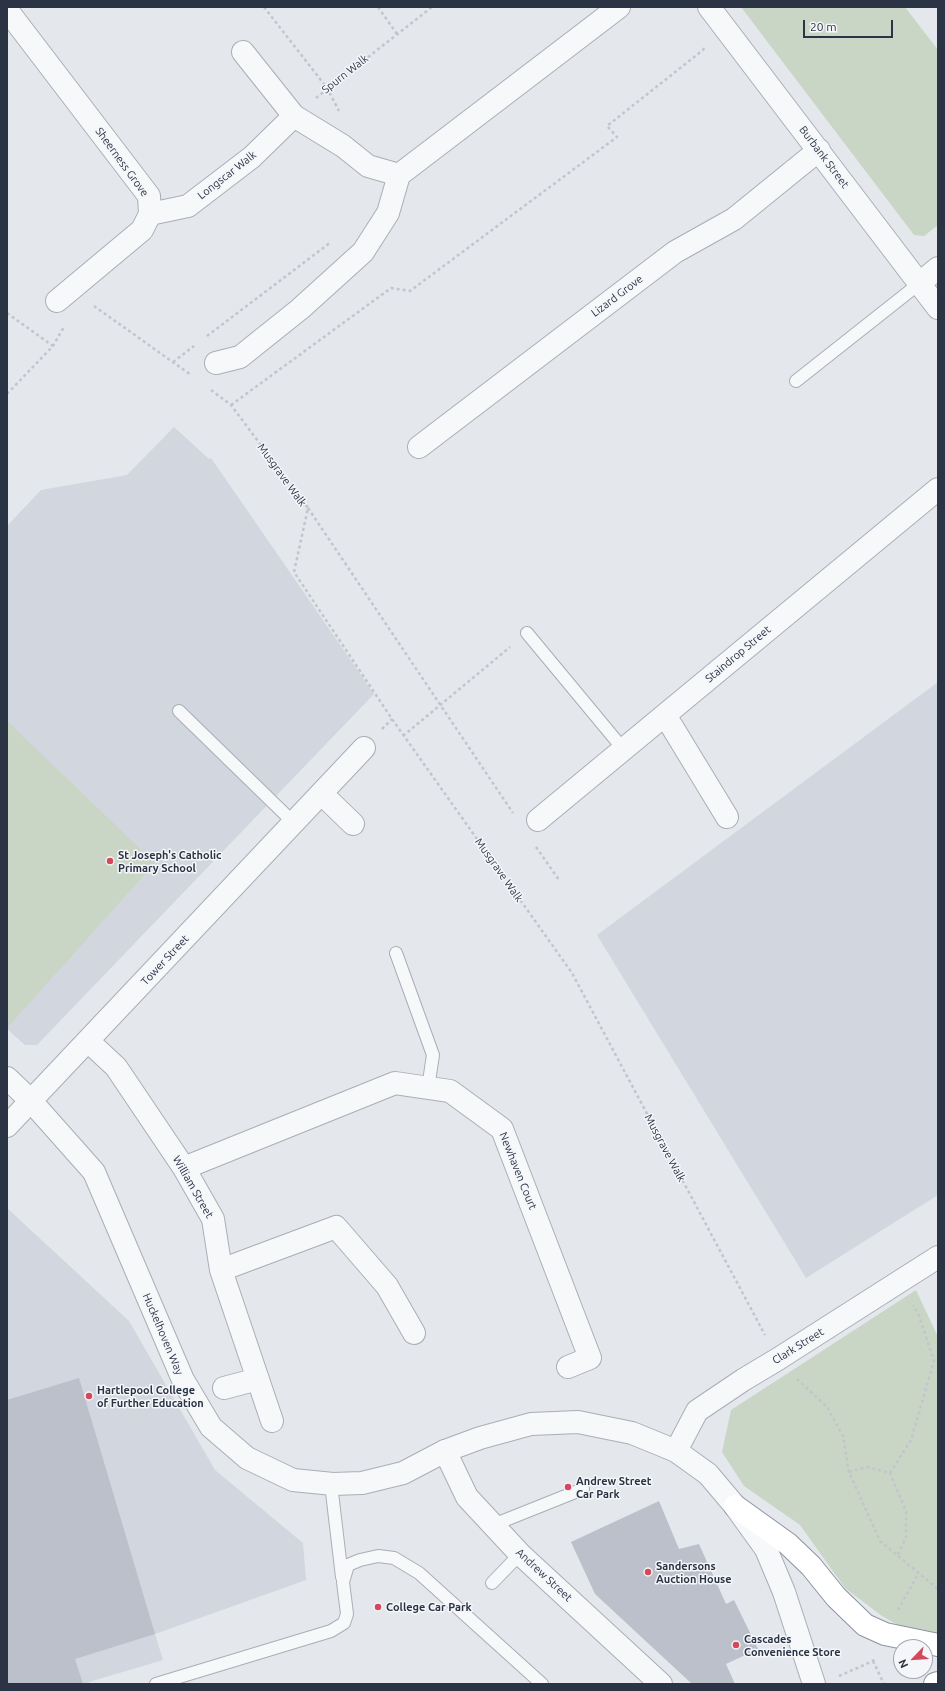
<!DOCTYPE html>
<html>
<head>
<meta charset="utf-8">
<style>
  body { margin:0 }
  #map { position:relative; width:945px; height:1691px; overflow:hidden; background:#e4e7ec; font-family:Ubuntu,sans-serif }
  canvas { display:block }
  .frame { position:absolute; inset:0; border:8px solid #2b3445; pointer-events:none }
  .north { position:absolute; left:893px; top:1639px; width:40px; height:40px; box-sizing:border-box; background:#f4f6f9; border:1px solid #a4a8b1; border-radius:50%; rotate:245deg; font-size:11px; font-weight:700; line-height:16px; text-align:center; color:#2b3445 }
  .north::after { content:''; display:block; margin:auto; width:14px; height:18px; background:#d1495b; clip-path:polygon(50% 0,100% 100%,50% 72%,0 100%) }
  .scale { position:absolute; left:803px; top:20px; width:90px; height:18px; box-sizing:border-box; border:2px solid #2b3445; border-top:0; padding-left:5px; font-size:12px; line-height:14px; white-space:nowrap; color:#2b3445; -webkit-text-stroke:3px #f4f6f9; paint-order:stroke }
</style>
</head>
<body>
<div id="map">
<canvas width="945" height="1691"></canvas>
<div class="frame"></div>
<div class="north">N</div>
<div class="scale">20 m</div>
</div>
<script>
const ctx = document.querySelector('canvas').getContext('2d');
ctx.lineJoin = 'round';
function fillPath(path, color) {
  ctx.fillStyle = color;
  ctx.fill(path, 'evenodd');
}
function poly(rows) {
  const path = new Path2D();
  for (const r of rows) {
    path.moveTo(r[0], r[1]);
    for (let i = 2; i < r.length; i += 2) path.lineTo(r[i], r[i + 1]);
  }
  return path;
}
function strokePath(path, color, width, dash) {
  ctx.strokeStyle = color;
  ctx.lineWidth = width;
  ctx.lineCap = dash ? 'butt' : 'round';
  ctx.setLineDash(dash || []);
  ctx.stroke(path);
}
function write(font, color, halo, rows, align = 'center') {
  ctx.font = font + ' Ubuntu,sans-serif';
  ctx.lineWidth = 3;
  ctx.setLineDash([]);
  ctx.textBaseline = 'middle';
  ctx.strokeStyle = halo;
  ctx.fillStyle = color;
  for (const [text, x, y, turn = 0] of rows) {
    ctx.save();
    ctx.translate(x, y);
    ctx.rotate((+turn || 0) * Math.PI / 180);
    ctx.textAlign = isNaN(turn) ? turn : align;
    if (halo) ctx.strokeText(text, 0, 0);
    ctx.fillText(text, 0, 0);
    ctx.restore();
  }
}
fillPath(poly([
  [174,427,209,459,211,458,374,694,37,1045,25,1045,7,1029,7,526,41,490,127,475],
  [938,682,938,1195,806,1278,597,935],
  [7,1208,129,1321,215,1470,303,1543,306,1580,155,1634,163,1660,89,1682,89,1684,7,1684]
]), '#d2d6de');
fillPath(poly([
  [741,7,905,7,938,50,938,225,924,236,914,235],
  [7,721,155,863,7,1028],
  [916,1290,938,1337,938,1638,921,1638,882,1616,845,1588,800,1525,744,1486,722,1452,731,1410]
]), '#c9d6c5');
fillPath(poly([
  [79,1378,155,1634,75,1659,83,1684,7,1684,7,1400],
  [659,1501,679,1549,699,1544,726,1604,734,1600,758,1649,726,1664,735,1684,692,1684,595,1594,571,1542]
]), '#bbc0ca');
const service = poly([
  [796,381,920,283],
  [527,633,624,750],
  [179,711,294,823],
  [396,953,433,1055,428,1088],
  [331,1484,342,1577],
  [493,1525,583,1489],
  [492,1583,520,1554],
  [156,1684,331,1631,344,1623,347,1614,343,1582,348,1565,360,1560,378,1556,394,1558,419,1573,542,1684]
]);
const minor = poly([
  [709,7,938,308],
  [7,10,149,196,150,214,142,230,57,301],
  [243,52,294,116,343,146,368,166,399,175,619,7],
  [150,214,188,206,252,157,294,116],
  [920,283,938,268],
  [216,363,240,357,300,309,363,252,388,213,399,175],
  [419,447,675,252,734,219,819,150],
  [665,715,727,817],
  [322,794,353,824],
  [538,820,938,489],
  [88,1041,116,1067,184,1168,213,1219,221,1270,272,1421],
  [7,1126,364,748],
  [184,1168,395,1083,450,1091,502,1129,590,1358,568,1367],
  [221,1270,336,1227,387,1286,414,1333],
  [224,1388,258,1379],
  [445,1451,467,1497,520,1554,661,1684],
  [676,1451,697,1411,743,1380,778,1359,938,1257]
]);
const tertiary = poly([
  [7,1078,31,1101,94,1172,183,1380,211,1427,247,1458,293,1480,333,1484,362,1483,403,1473,445,1451,480,1438,531,1424,578,1422,632,1433,676,1451,708,1474,735,1506,766,1549,784,1592,814,1684]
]);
const trunk = poly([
  [735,1506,788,1544,811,1566,836,1597,865,1625,885,1634,938,1645],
  [935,1684,938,1683]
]);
strokePath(service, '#a9aeb7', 14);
strokePath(minor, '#a9aeb7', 24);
strokePath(tertiary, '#a9aeb7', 24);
strokePath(trunk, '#8b94a3', 24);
strokePath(poly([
  [264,7,327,88,339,111],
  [378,7,397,34],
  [316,98,432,7],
  [94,306,191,375],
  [7,313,53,346],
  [207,336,331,242],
  [173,362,194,346],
  [211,390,231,405,308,508,294,572,392,719,572,973,765,1335],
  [7,394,53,346,62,330,65,327],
  [231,405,391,288,410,291,617,137,607,126,703,50,705,46],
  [308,508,513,813],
  [382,729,392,719],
  [403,736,510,647],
  [536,847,559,880],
  [797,1379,827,1407,843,1436,849,1472,880,1541,938,1589],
  [849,1472,867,1467,890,1473,906,1511,906,1538,897,1556],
  [890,1473,911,1440,934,1361,919,1316,913,1305],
  [898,1610,918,1574],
  [873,1661,884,1684],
  [839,1676,873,1661,875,1658]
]), '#c2c5cb', 2.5, [3, 3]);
strokePath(service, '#f7f8fa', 12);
strokePath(minor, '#f7f8fa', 22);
strokePath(tertiary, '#f7f8fa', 22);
strokePath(trunk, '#fff', 22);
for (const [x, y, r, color] of [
  [110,861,4,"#d1495b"],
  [89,1396,4,"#d1495b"],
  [568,1487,4,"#d1495b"],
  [648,1572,4,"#d1495b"],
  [378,1607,4,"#d1495b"],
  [736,1645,4,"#d1495b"]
]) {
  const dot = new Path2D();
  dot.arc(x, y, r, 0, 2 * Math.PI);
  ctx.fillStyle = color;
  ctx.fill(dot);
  strokePath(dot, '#f4f6f9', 1.5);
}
write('11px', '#2b3445', '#f4f6f9', [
  ["Spurn Walk",345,74,-38],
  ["Burbank Street",824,157,53],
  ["Sheerness Grove",122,162,54],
  ["Longscar Walk",227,175,-38],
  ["Lizard Grove",617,296,-37],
  ["Musgrave Walk",282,475,54],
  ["Staindrop Street",738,654,-40],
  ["Musgrave Walk",499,870,55],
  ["Tower Street",165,960,-47],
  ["Musgrave Walk",665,1148,62],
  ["Newhaven Court",518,1171,68],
  ["William Street",193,1187,60],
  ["Huckelhoven Way",163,1334,67],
  ["Clark Street",798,1346,-32],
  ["Andrew Street",544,1575,43]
]);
write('bold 11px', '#2b3445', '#f4f6f9', [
  ["St Joseph's Catholic",118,855],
  ["Primary School",118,868],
  ["Hartlepool College",97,1390],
  ["of Further Education",97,1403],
  ["Andrew Street",576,1481],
  ["Car Park",576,1494],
  ["Sandersons",656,1566],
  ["Auction House",656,1579],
  ["College Car Park",386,1607],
  ["Cascades",744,1639],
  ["Convenience Store",744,1652]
], 'left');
</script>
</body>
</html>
